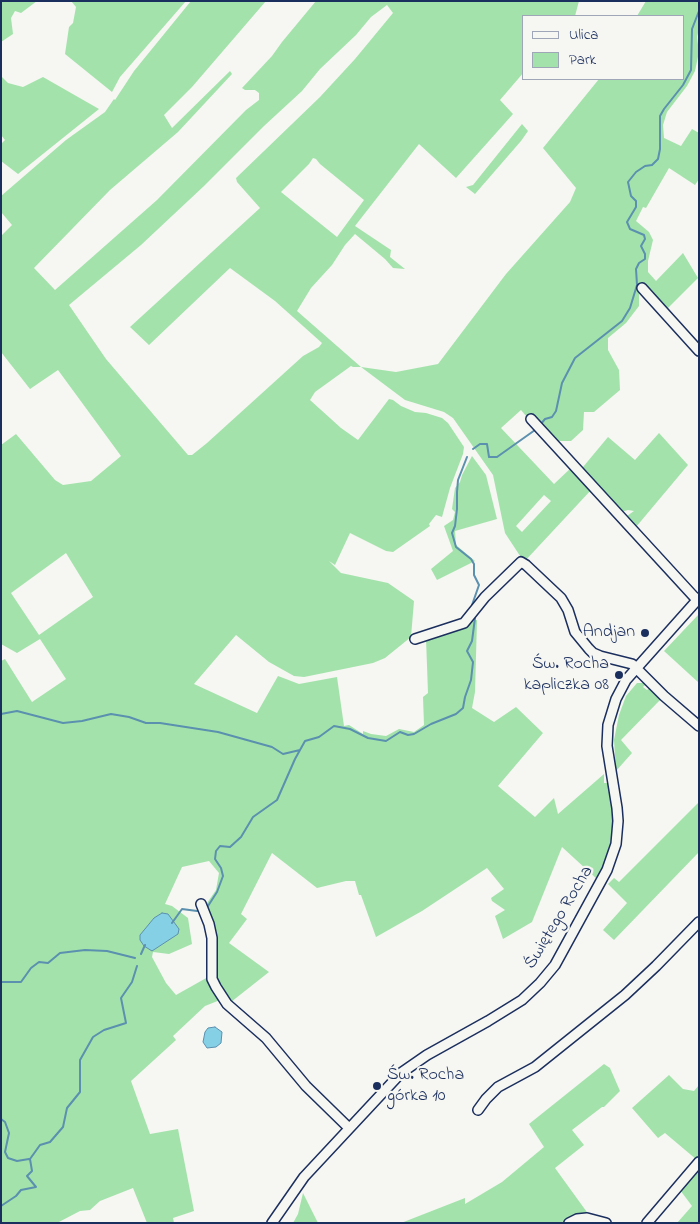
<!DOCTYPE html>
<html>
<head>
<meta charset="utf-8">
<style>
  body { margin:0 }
  #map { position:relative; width:700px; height:1224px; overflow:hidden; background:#f6f6f2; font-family:"Indie Flower",sans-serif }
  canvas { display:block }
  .frame { position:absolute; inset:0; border:2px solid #1b2f5e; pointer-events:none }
  .legend { position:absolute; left:522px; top:15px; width:162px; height:65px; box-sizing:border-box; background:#f6f6f2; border:1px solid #9ea6b7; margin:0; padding:6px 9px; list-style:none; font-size:15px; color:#1b2f5e }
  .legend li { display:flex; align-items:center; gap:10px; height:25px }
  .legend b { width:25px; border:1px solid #9ea6b7 }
</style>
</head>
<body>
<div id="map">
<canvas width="700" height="1224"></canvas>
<div class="frame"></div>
<ul class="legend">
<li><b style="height:6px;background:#f6f6f2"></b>Ulica</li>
<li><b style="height:14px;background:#a3e3ab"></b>Park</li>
</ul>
</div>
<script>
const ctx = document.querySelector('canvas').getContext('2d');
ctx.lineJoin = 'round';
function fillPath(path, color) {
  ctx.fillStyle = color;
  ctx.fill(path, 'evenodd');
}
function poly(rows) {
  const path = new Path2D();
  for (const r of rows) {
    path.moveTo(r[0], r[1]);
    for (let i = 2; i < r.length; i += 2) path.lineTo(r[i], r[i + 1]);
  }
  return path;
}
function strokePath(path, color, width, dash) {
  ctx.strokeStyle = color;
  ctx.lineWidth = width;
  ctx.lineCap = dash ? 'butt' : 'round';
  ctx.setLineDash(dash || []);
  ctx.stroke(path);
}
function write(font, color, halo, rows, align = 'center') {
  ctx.font = font + ' "Indie Flower",sans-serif';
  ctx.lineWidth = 4.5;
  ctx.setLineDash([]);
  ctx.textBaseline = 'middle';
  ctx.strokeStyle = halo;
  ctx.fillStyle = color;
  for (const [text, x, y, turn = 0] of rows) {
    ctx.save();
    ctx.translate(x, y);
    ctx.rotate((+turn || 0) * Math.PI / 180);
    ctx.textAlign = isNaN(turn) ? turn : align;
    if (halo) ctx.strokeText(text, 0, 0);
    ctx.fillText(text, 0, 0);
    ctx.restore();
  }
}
fillPath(poly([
  [1,1,37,1,21,13,15,11,11,18,13,34,1,42],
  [71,1,186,1,120,77,112,92,65,54,69,27,73,23,76,7],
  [191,1,266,1,192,87,164,115,172,128,230,71,232,74,178,132,110,190,34,268,55,290,157,200,246,110,259,100,259,93,255,90,245,90,242,88,272,56,282,42,316,1,579,1,575,16,524,16,524,72,500,100,513,114,456,178,419,144,355,226,391,250,390,257,405,269,393,268,385,259,355,234,345,245,332,265,311,288,297,311,361,367,396,372,438,364,506,274,570,202,576,188,543,148,599,79,684,79,684,16,637,16,646,1,699,1,699,29,697,37,699,52,695,71,687,86,667,112,663,125,664,138,681,146,692,129,699,133,699,179,695,185,669,168,646,208,643,207,636,221,649,232,653,240,648,261,648,272,656,281,683,253,698,278,666,310,639,285,639,306,626,323,608,338,608,350,619,370,620,390,594,412,584,412,583,430,571,441,556,441,534,416,526,416,521,410,501,428,554,484,572,467,592,489,524,562,505,533,493,475,453,418,444,412,405,400,361,367,353,367,351,366,315,392,310,400,341,428,358,440,389,399,393,400,401,406,415,412,426,413,442,418,448,423,464,447,463,454,450,488,442,517,436,515,429,524,430,526,393,552,386,551,350,533,335,565,329,561,341,573,388,583,414,601,411,637,385,658,373,663,304,677,294,676,269,662,236,635,194,684,257,713,278,676,299,684,337,677,344,726,349,725,363,734,363,731,371,734,386,736,399,729,414,732,424,725,423,697,428,693,426,638,471,620,472,621,477,620,475,692,472,708,494,722,516,707,543,733,498,786,535,817,554,798,558,814,604,774,604,783,608,783,611,798,613,818,611,846,598,880,562,847,532,922,503,939,495,916,505,910,492,901,491,898,504,889,487,868,422,911,376,937,361,895,359,895,355,881,346,881,317,888,272,853,241,914,247,919,229,943,269,972,231,1002,215,981,205,906,216,890,219,873,209,861,182,867,165,904,172,906,188,918,192,944,169,954,153,952,152,957,166,983,176,995,208,977,220,1000,205,1006,173,1036,176,1040,131,1081,150,1134,178,1129,194,1211,173,1218,174,1223,147,1223,133,1188,100,1201,90,1210,80,1211,57,1223,1,1223,1,661,5,659,32,702,66,679,40,639,17,653,1,644,1,445,16,434,55,480,63,485,91,481,121,456,58,370,30,389,1,352,1,236,12,225,1,212,1,196,66,140,105,112,114,99,115,100,134,71],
  [387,5,393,13,355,59,320,97,236,178,237,182,260,208,130,327,149,345,230,268,275,301,322,343,319,347,303,356,207,443,192,455,188,455,106,359,69,305,141,245,204,186,264,126,302,91,320,69,356,35,371,17],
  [313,158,316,159,320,164,364,200,337,237,281,192,309,164],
  [544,495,551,501,522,532,516,526],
  [66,553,93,597,39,635,11,593],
  [1,76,8,83,23,87,43,77,99,109,18,174,1,161,1,144,5,140,1,135],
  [522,124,528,131,521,141,475,194,466,187,473,185],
  [659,433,688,465,636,527,627,516,634,511,628,510,621,512,582,471,583,467,608,437,635,460],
  [472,456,486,475,497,519,455,531,456,545,475,561,437,580,431,569,453,551,444,526,453,520,455,512,452,509,455,488,460,482,462,475],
  [699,614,699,683,664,651],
  [637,683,643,683,645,685,643,687,647,690,650,688,661,699,621,740,632,753,616,771,614,740,619,715,626,696],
  [699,802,699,852,614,940,603,930,627,903,608,884,614,878,619,882],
  [604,1064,610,1068,620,1091,604,1107,602,1107,572,1130,584,1145,555,1168,589,1215,568,1218,561,1223,401,1223,465,1198,465,1204,502,1182,544,1147,529,1124],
  [669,1075,683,1089,694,1091,699,1085,699,1157,697,1160,665,1133,658,1138,632,1108],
  [699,1167,699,1223,677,1223,692,1206,680,1190],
  [303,1193,318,1223,293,1223,298,1214]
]), '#a3e3ab');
const water = poly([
  [162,913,168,914,179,929,178,934,152,951,144,946,140,940,140,935,154,918,162,913],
  [215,1027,222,1032,221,1043,216,1047,207,1048,203,1042,205,1032,208,1028,215,1027]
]);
fillPath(water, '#85d0e5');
strokePath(water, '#5b90af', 1);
strokePath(poly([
  [540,425,545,419,552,417,556,411,562,383,575,358,622,321,630,308,637,285,636,269,639,263,645,259,645,254,641,246,645,239,644,235,630,229,627,222,636,207,636,201,631,196,628,182,636,172,645,166,652,165,658,159,660,149,660,116,664,109,683,85,691,70,692,29,699,11],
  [473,449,480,444,487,444,489,457,497,457,535,430],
  [467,457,458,480,457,492,457,509,455,526,452,533,456,547,471,559,474,564,474,575,479,585,472,605],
  [1,714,17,711,63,723,82,721,111,714,129,717,146,723,160,723,218,732,272,747,283,754,300,750],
  [208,906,217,892,223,876,221,868,215,859,216,851,220,846,230,847,241,837,253,817,277,800,295,759,305,741,319,737,334,726,350,729,368,738,386,741,400,732,408,735,414,734,431,724,456,714,463,708,465,697,471,680,473,662,467,651,472,641,475,618],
  [172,923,182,909,197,911],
  [141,954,145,945],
  [1,982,21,982,31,968,39,962,48,963,60,953,85,950,107,951,135,958],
  [1,1119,5,1122,9,1133,5,1152,8,1158,17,1161,29,1159],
  [1,1206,16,1196,21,1190,36,1187,27,1176,32,1171,30,1159,40,1145,50,1142,63,1127,67,1108,80,1092,80,1060,93,1037,104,1030,126,1023,121,998,132,982,137,966]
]), '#5b90af', 2);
const minor = poly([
  [642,288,699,351],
  [531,419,697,600],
  [415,639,464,623,485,597,521,562,526,565,561,598,568,610,575,632,589,649,593,653,600,656,632,664,664,696,699,726],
  [201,904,209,924,212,938,212,979,216,987,227,1004,266,1038,306,1086,349,1128],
  [478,1110,486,1099,498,1087,535,1067,625,995,656,966,699,922],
  [272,1223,304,1177,401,1073,427,1055,488,1021,522,1000,540,983,555,965,607,870,616,844,618,821,617,808,607,746,608,725,616,699,626,680,699,598],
  [569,1223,577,1219,587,1218,606,1223],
  [647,1223,699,1162]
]);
strokePath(minor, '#1b2f5e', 12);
strokePath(minor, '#f6f6f2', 9);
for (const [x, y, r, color] of [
  [645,633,5,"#1b2f5e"],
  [619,675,5,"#1b2f5e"],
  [377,1086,5,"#1b2f5e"]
]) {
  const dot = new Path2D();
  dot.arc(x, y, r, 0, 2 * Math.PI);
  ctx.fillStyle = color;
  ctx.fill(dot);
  strokePath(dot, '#f6f6f2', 2);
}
write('18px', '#1b2f5e', '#f6f6f2', [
  ["Andjan",635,633],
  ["Św. Rocha",609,665],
  ["kapliczka 08",609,686],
  ["Św. Rocha",387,1076,"left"],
  ["górka 10",387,1097,"left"]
], 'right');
write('18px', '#1b2f5e', '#f6f6f2', [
  ["Świętego Rocha",560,918,-59]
]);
</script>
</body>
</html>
